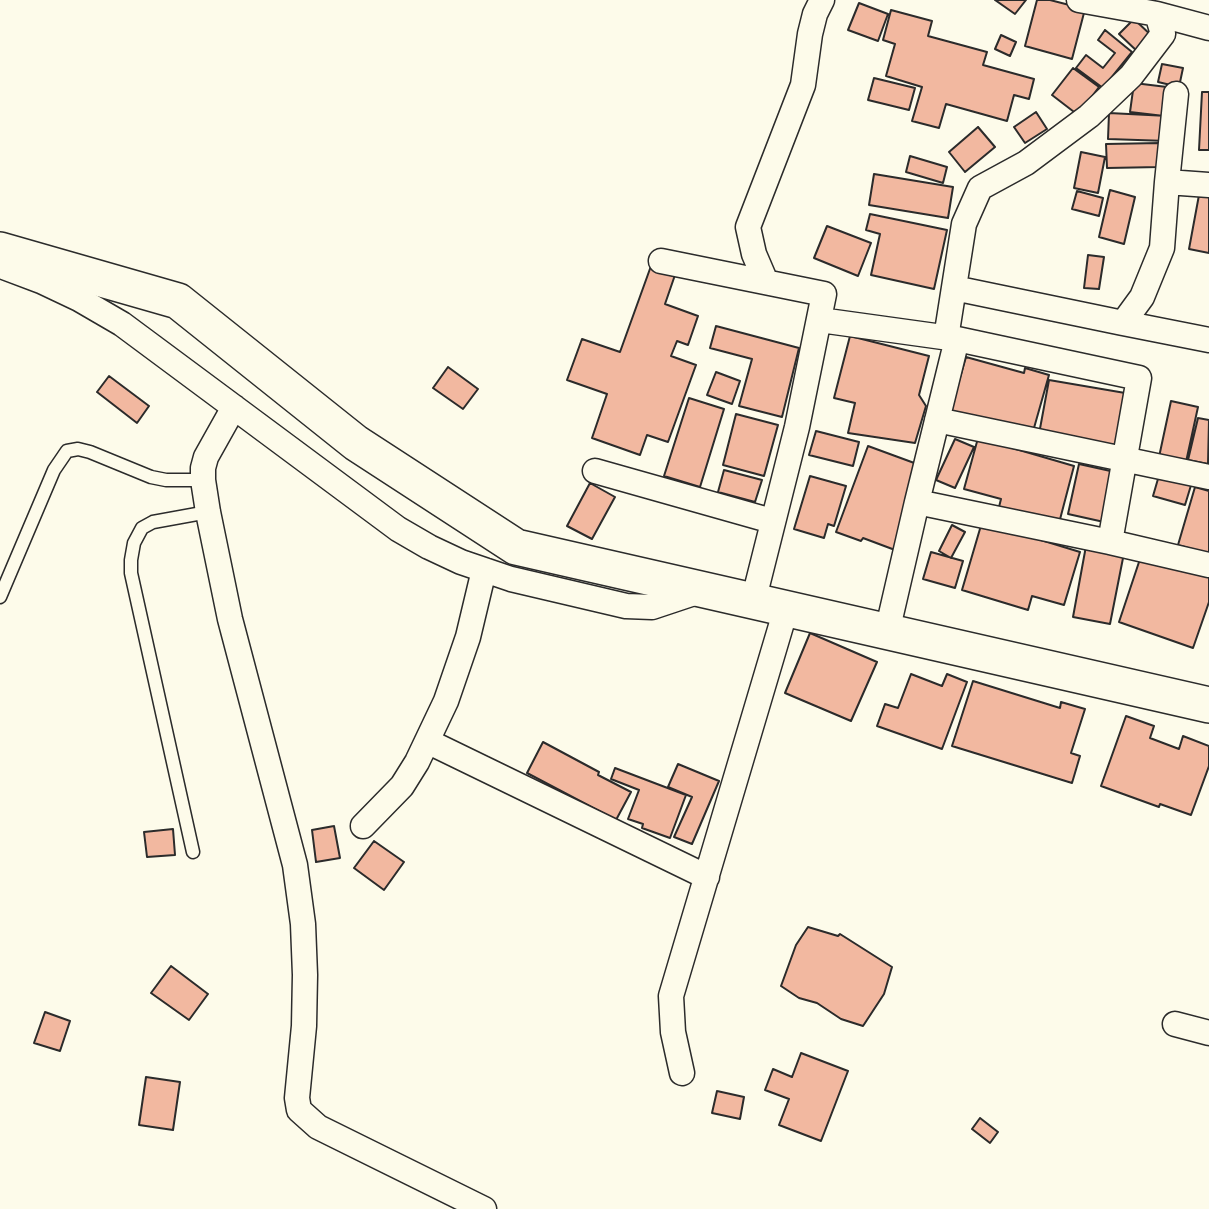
<!DOCTYPE html>
<html>
<head>
<meta charset="utf-8">
<style>
  body { margin:0 }
  canvas { display:block; background:#fdfbea }
</style>
</head>
<body>
<canvas width="1209" height="1209"></canvas>
<script>
const ctx = document.querySelector('canvas').getContext('2d');
ctx.lineJoin = 'round';
function fillPath(path, color) {
  ctx.fillStyle = color;
  ctx.fill(path, 'evenodd');
}
function poly(rows) {
  const path = new Path2D();
  for (const r of rows) {
    path.moveTo(r[0], r[1]);
    for (let i = 2; i < r.length; i += 2) path.lineTo(r[i], r[i + 1]);
  }
  return path;
}
function strokePath(path, color, width, dash) {
  ctx.strokeStyle = color;
  ctx.lineWidth = width;
  ctx.lineCap = dash ? 'butt' : 'round';
  ctx.setLineDash(dash || []);
  ctx.stroke(path);
}
const building = poly([
  [995,0,1026,0,1015,14,995,0],
  [1037,0,1050,0,1085,9,1072,59,1025,46,1037,0],
  [859,3,888,14,878,41,848,30,859,3],
  [891,10,932,21,928,36,987,52,983,65,1034,79,1029,99,1014,95,1007,121,946,104,939,128,912,121,922,87,886,76,895,44,883,40,891,10],
  [1134,19,1154,38,1139,53,1119,34,1134,19],
  [1105,30,1132,52,1103,88,1076,68,1086,55,1103,68,1115,53,1098,40,1105,30],
  [1001,35,1016,42,1010,56,995,49,1001,35],
  [1162,64,1183,68,1179,87,1158,82,1162,64],
  [1073,68,1099,87,1078,115,1052,95,1073,68],
  [874,78,915,88,909,110,868,100,874,78],
  [1134,83,1167,87,1164,116,1130,112,1134,83],
  [1202,92,1209,92,1209,150,1199,150,1202,92],
  [1036,112,1047,129,1025,143,1014,127,1036,112],
  [1109,113,1168,116,1167,141,1108,139,1109,113],
  [978,127,995,147,965,172,949,152,978,127],
  [1160,143,1160,167,1107,168,1106,144,1160,143],
  [1081,152,1105,157,1098,193,1074,188,1081,152],
  [910,156,947,167,943,183,906,172,910,156],
  [874,174,953,187,948,218,869,205,874,174],
  [1110,190,1135,197,1124,244,1099,237,1110,190],
  [1077,191,1103,198,1099,216,1072,209,1077,191],
  [1199,195,1209,197,1209,253,1189,249,1199,195],
  [870,214,947,230,934,289,871,275,880,234,866,230,870,214],
  [827,226,871,243,858,276,814,258,827,226],
  [1088,255,1104,257,1099,289,1084,288,1088,255],
  [651,266,675,275,665,304,698,316,688,345,677,341,671,356,696,365,668,442,647,435,640,455,592,438,607,394,567,380,582,339,620,352,651,266],
  [716,326,799,348,782,417,739,406,752,359,710,348,716,326],
  [850,336,929,356,919,395,926,406,915,443,848,433,855,403,834,398,850,336],
  [966,357,1024,373,1025,368,1049,375,1032,435,950,412,966,357],
  [448,367,478,389,463,409,433,388,448,367],
  [716,372,740,381,732,404,707,395,716,372],
  [109,376,149,406,137,423,97,392,109,376],
  [1049,380,1131,394,1121,448,1039,434,1049,380],
  [689,398,724,409,700,487,664,476,689,398],
  [1171,401,1198,407,1186,462,1159,457,1171,401],
  [736,414,778,425,764,476,723,465,736,414],
  [1198,418,1209,420,1208,464,1188,460,1198,418],
  [816,431,859,442,853,466,809,455,816,431],
  [978,438,1074,466,1058,527,998,511,1001,499,964,489,978,438],
  [955,439,974,447,955,488,936,480,955,439],
  [868,446,917,464,895,550,863,538,861,541,836,532,868,446],
  [1079,464,1115,472,1104,522,1068,514,1079,464],
  [724,470,762,480,755,502,718,492,724,470],
  [1160,472,1192,482,1185,505,1153,496,1160,472],
  [810,476,846,486,834,526,828,524,824,538,794,529,810,476],
  [590,483,615,497,592,539,567,526,590,483],
  [1195,487,1209,491,1209,554,1178,545,1195,487],
  [982,522,1080,552,1064,605,1032,596,1028,610,962,590,982,522],
  [952,525,965,532,951,558,939,551,952,525],
  [1086,546,1124,553,1110,624,1073,617,1086,546],
  [1143,550,1209,573,1209,602,1193,648,1119,622,1143,550],
  [931,552,963,561,955,588,923,579,931,552],
  [810,633,877,662,851,721,785,693,810,633],
  [911,674,942,686,947,674,967,682,942,749,877,726,885,704,898,708,911,674],
  [973,681,1060,708,1061,702,1085,709,1071,753,1080,756,1072,783,952,746,973,681],
  [1126,716,1154,726,1150,738,1179,749,1183,736,1209,746,1209,766,1191,815,1160,804,1159,807,1101,786,1126,716],
  [543,742,599,772,598,775,631,792,616,820,527,773,543,742],
  [678,764,719,781,692,844,674,837,692,797,668,787,678,764],
  [615,768,686,795,670,838,642,828,643,824,628,819,639,790,611,779,615,768],
  [334,826,340,858,316,862,312,830,334,826],
  [173,829,175,855,147,857,144,832,173,829],
  [374,841,404,862,384,890,354,868,374,841],
  [808,927,838,936,840,934,892,967,884,994,863,1026,841,1019,817,1003,799,998,781,986,796,945,808,927],
  [171,966,208,994,189,1020,151,993,171,966],
  [45,1012,70,1021,60,1051,34,1043,45,1012],
  [801,1053,848,1071,821,1141,779,1125,789,1099,765,1090,773,1069,792,1077,801,1053],
  [146,1077,180,1082,173,1130,139,1125,146,1077],
  [717,1091,744,1097,740,1119,712,1113,717,1091],
  [980,1118,998,1132,990,1143,972,1129,980,1118]
]);
fillPath(building, '#f2b8a0');
strokePath(building, '#2b2b2b', 2);
const lane = poly([
  [0,597,54,470,67,451,78,449,90,452,151,477,166,480,203,480],
  [193,852,131,573,131,560,134,543,142,528,153,522,208,512]
]);
const street = poly([
  [1157,14,1209,28],
  [1167,182,1176,94],
  [661,261,824,294,797,427,753,602],
  [1,266,41,281,79,299,122,324,398,529,429,547,461,562,511,579,626,606,652,607,703,590],
  [766,282,754,254,748,227,803,85,810,34,815,14,822,0],
  [954,288,1123,323,1142,297,1162,248,1167,182,1209,185],
  [820,320,957,339,1139,378,1110,542,917,502,887,632],
  [1123,323,1209,340],
  [946,338,964,224,980,188,1026,163,1089,116,1131,76,1163,34,1157,14,1079,0],
  [234,407,206,457,203,468,203,480,208,512,230,619,295,865,303,924,305,975,304,1026,297,1098,299,1110,318,1127,484,1209],
  [937,420,1209,477],
  [595,471,772,521],
  [917,502,957,339],
  [1110,542,1209,565],
  [427,741,707,877],
  [363,826,402,786,417,762,446,701,468,637,484,570],
  [1175,1024,1209,1033],
  [682,1073,673,1032,671,996,786,609]
]);
const secondary = poly([
  [0,250,178,301,356,443,516,547,1209,705]
]);
strokePath(lane, '#2b2b2b', 15);
strokePath(street, '#2b2b2b', 27);
strokePath(secondary, '#2b2b2b', 38);
strokePath(lane, '#fdfbea', 12);
strokePath(street, '#fdfbea', 24);
strokePath(secondary, '#fdfbea', 35);
</script>
</body>
</html>
